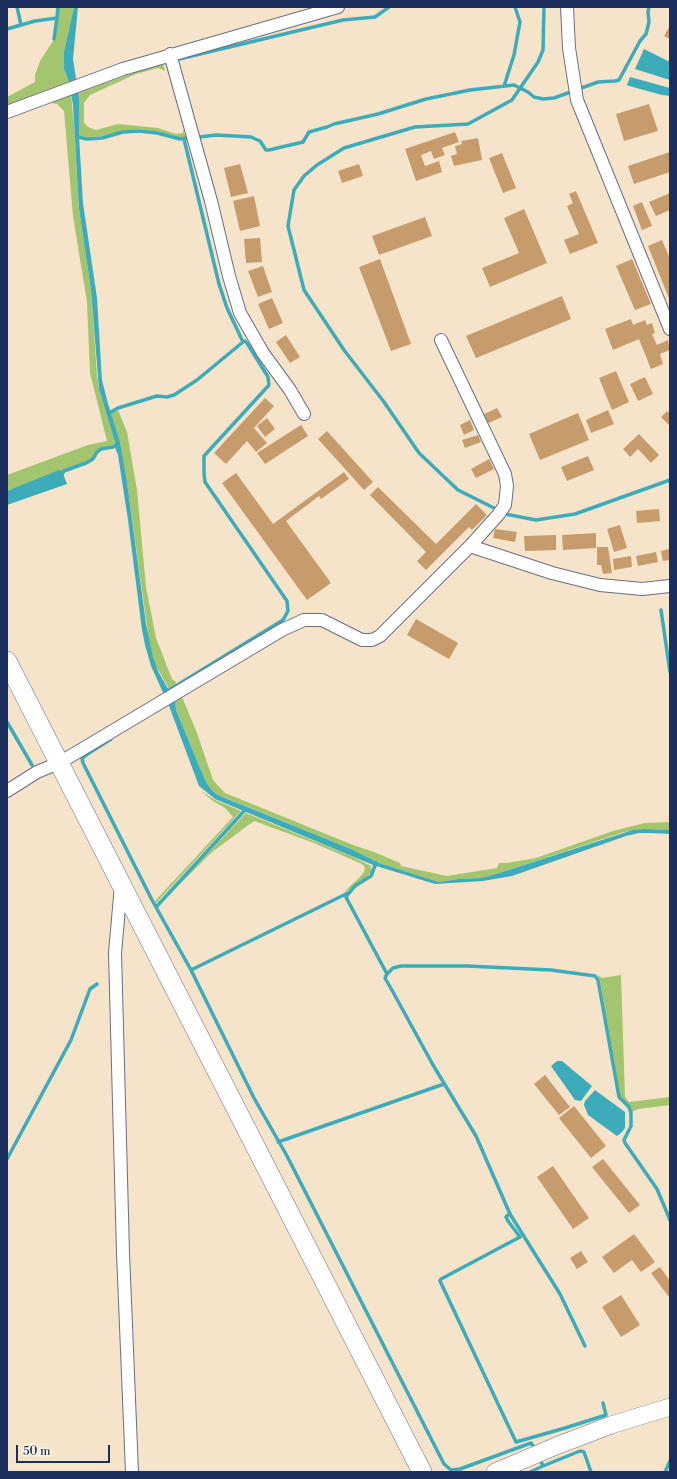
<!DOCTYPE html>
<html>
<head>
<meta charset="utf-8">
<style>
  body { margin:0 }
  #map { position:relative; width:677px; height:1479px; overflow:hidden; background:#f6e4ca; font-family:"Libre Bodoni",serif }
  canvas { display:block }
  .frame { position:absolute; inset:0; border:8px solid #1b2f5e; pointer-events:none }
  .scale { position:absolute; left:16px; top:1445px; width:94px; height:18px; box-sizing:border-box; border:2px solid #1b2f5e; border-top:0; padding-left:5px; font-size:12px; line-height:14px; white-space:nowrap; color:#1b2f5e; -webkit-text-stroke:3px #fcf5e5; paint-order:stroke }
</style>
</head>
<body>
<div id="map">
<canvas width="677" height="1479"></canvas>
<div class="frame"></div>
<div class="scale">50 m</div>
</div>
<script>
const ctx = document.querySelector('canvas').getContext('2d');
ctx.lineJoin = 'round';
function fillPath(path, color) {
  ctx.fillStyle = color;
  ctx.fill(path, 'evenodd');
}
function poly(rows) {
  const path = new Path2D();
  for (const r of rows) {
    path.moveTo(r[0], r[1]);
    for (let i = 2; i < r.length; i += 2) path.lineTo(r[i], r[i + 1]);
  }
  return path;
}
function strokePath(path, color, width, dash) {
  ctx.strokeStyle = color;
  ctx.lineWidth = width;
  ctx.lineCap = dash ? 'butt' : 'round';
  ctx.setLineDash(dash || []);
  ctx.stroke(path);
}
fillPath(poly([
  [59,7,74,7,64,52,64,69,69,82,7,105,7,97,35,82,35,75,40,61,55,38],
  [163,64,165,71,158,68,136,74,90,95,84,103,84,123,88,127,96,130,118,124,158,128,176,134,183,133,183,129,186,137,180,138,158,132,139,129,123,131,102,136,88,137,79,136,78,93,144,69],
  [71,94,74,126,79,209,91,290,97,375,99,389,115,442,112,447,101,448,92,458,86,462,7,491,7,475,88,445,107,441,90,373,87,302,73,216,64,111,57,104,51,103],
  [118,410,127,432,137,490,146,587,156,638,172,679,176,682,175,686,169,689,154,662,149,640,127,482,111,413],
  [182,697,197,733,213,780,225,793,353,845,374,852,400,863,401,866,447,876,497,868,499,863,507,863,536,858,613,831,645,823,670,822,670,830,645,829,624,832,496,874,481,878,458,879,439,882,433,880,379,863,351,849,216,794,210,788,205,780,176,710,175,701],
  [200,790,215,800,241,811,156,903,155,901,233,817,225,808,213,801],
  [246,813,353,857,371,866,371,872,365,879,344,893,348,888,359,878,364,872,365,867,362,864,314,843,254,821,212,852,159,905],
  [597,975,602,978,621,975,625,1097,629,1102,670,1097,670,1105,638,1109,632,1112,629,1106,620,1097,600,980]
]), '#a3c56e');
fillPath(poly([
  [74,7,78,7,73,59,79,99,79,136,83,203,97,298,102,380,107,400,120,443,127,482,146,624,153,657,159,673,175,701,176,710,205,780,210,788,216,794,225,798,351,849,379,863,439,882,458,879,481,878,496,874,633,830,645,829,670,830,670,834,650,833,639,833,626,836,512,876,483,881,435,884,373,865,215,799,199,786,169,706,151,666,145,645,142,630,128,520,118,455,114,445,115,442,99,389,91,290,79,209,73,105,69,82,64,69,64,52],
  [644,49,670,62,670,80,635,69],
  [630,77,670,88,670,96,662,95,629,86,627,85],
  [59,470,62,471,67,484,7,505,7,491],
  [557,1061,562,1061,592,1086,581,1101,575,1100,551,1066],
  [595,1090,625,1112,625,1128,622,1132,617,1136,588,1115,584,1105,585,1101]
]), '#3cabba');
strokePath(poly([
  [17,7,21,25],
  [57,18,58,7],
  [7,29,35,21,57,18,54,39],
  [179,59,343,20,375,17,389,7],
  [504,86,514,55,520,22,515,7],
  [78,137,87,139,102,138,123,132,139,131,157,133,180,139,188,138],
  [199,137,216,135,251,137,260,141,266,150,269,150,303,142,309,132,327,127,334,124,378,114,426,99,470,90,514,85,528,92,534,97,543,99,554,98,598,82,615,81,619,80,640,41,646,34,649,22,648,12,649,7],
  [109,413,118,408,157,396,167,397,174,395,197,380,243,342],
  [61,476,64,471,86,463,93,459,97,452,101,449,113,447,118,444],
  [496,509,458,490,419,453,384,402,344,350,304,290,288,226,294,190,304,176,317,165,344,148,415,127,468,124,512,100,538,62,543,50,544,7],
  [505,514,536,520,575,514,670,480],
  [661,610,670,672],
  [166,692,283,620,288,611,287,601,205,482,204,473,204,456,269,385,268,377,247,343,245,341,243,342,227,308,219,284,184,139],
  [7,722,32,765],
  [111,739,86,755,82,759,83,763,152,900,191,970,254,1098,287,1156,444,1464,451,1470,460,1469,531,1443,536,1450],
  [376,863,371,876,355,886,349,893,346,897,348,901,387,974,385,978,393,992,433,1065,476,1136,510,1214,560,1294,585,1346],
  [157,906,246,809],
  [191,970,348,893],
  [387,974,393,968,401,966,467,966,551,970,595,976,598,980,619,1097,629,1107,631,1113,631,1126,624,1140,625,1143,657,1189,670,1220],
  [278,1142,444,1084],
  [7,1159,71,1040,90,989,97,984],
  [510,1213,506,1217,508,1221,520,1237,441,1279,440,1281,516,1442,565,1428,606,1415,603,1403],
  [540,1459,543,1466,580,1451,584,1452,591,1472],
  [530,1472,543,1466],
  [665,1472,670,1461]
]), '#3cabba', 3.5);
fillPath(poly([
  [670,26,670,39,664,36],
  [649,104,658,131,624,141,616,114],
  [455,132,459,142,442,148,445,155,434,159,431,151,421,155,425,166,439,161,442,172,416,181,405,149],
  [478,138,482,160,454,166,451,156,457,154,455,146,462,144,461,141],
  [670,152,670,172,634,184,628,166],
  [502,153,516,188,503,193,489,158],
  [240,164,248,193,231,197,224,168],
  [359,164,363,176,342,183,338,171],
  [576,191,598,243,570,254,564,240,579,234,567,206,573,203,569,194],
  [670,193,670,210,656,216,649,202],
  [254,196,260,226,240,231,233,201],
  [642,202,652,226,642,230,633,206],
  [524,209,547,263,490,287,482,268,519,253,504,218],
  [425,217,432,236,379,255,372,236],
  [260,238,262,262,246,263,244,239],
  [662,240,670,259,670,301,648,246],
  [380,259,411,344,391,351,359,267],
  [632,259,651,304,635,310,616,266],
  [263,266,272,292,258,297,248,271],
  [562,296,571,319,476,358,466,336],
  [272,298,283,323,269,329,258,304],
  [631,319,633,325,645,320,647,325,652,323,655,333,652,334,657,345,668,340,670,350,660,354,663,364,651,369,639,339,613,350,605,329],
  [286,335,300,357,290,363,276,342],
  [616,371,629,402,612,410,599,378],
  [645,377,653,394,638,401,630,384],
  [265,398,274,406,254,428,267,443,256,452,247,441,226,464,214,453],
  [497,408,502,417,486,424,482,415],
  [608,410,614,424,591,433,586,420],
  [667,411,670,414,670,426,661,417],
  [578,413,589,440,540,460,529,434],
  [267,418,275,429,265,437,257,426],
  [470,420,474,430,464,435,460,425],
  [301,425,308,436,265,464,257,453],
  [327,431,373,482,364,490,318,439],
  [639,434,659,455,651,463,638,449,630,457,623,449],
  [478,435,481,442,465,448,462,440],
  [588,456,594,470,567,481,561,467],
  [489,459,494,469,476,478,471,469],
  [344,472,349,479,321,499,319,496,286,521,331,583,307,600,222,483,236,473,273,524],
  [378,487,436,544,476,504,487,515,472,530,469,527,426,570,417,561,426,552,370,495],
  [659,509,660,521,637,523,636,511],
  [620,525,627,548,614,552,607,529],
  [495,529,517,532,515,542,493,538],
  [596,533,596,548,563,550,562,535],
  [556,535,556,550,525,551,524,536],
  [597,547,608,547,612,573,603,574,601,565,597,565],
  [670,549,670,560,663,561,661,551],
  [656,552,658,562,638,566,636,556],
  [631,556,632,567,614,570,613,559],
  [416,619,458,643,449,659,407,635],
  [545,1075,570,1107,559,1115,534,1084],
  [574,1106,606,1146,591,1158,559,1118],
  [603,1159,640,1205,629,1213,592,1167],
  [553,1166,589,1218,573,1229,537,1177],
  [634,1234,655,1262,641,1272,632,1260,614,1273,602,1257],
  [581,1251,588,1262,577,1269,570,1258],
  [660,1267,670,1281,670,1295,668,1296,651,1273],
  [621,1295,640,1325,621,1337,602,1307]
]), '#c79c6d');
const street = poly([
  [567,7,569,48,577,100,670,329],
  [170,54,211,201,229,276,240,313,263,353,290,390,304,414],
  [7,112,123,69,338,7],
  [470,546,552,573,600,585,642,589,670,586],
  [7,791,37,772,59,763,282,630,304,620,322,620,362,640,372,640,380,636,470,546,498,515,505,505,507,486,505,474,441,340],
  [121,885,115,953,123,1253,132,1472]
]);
const secondary = poly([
  [495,1472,556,1446,611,1425,670,1407]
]);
const primary = poly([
  [7,661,422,1472]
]);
strokePath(street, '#686e84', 14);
strokePath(secondary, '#686e84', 18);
strokePath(primary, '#686e84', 20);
strokePath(street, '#fff', 12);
strokePath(secondary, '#fff', 17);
strokePath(primary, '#fff', 19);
</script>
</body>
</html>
